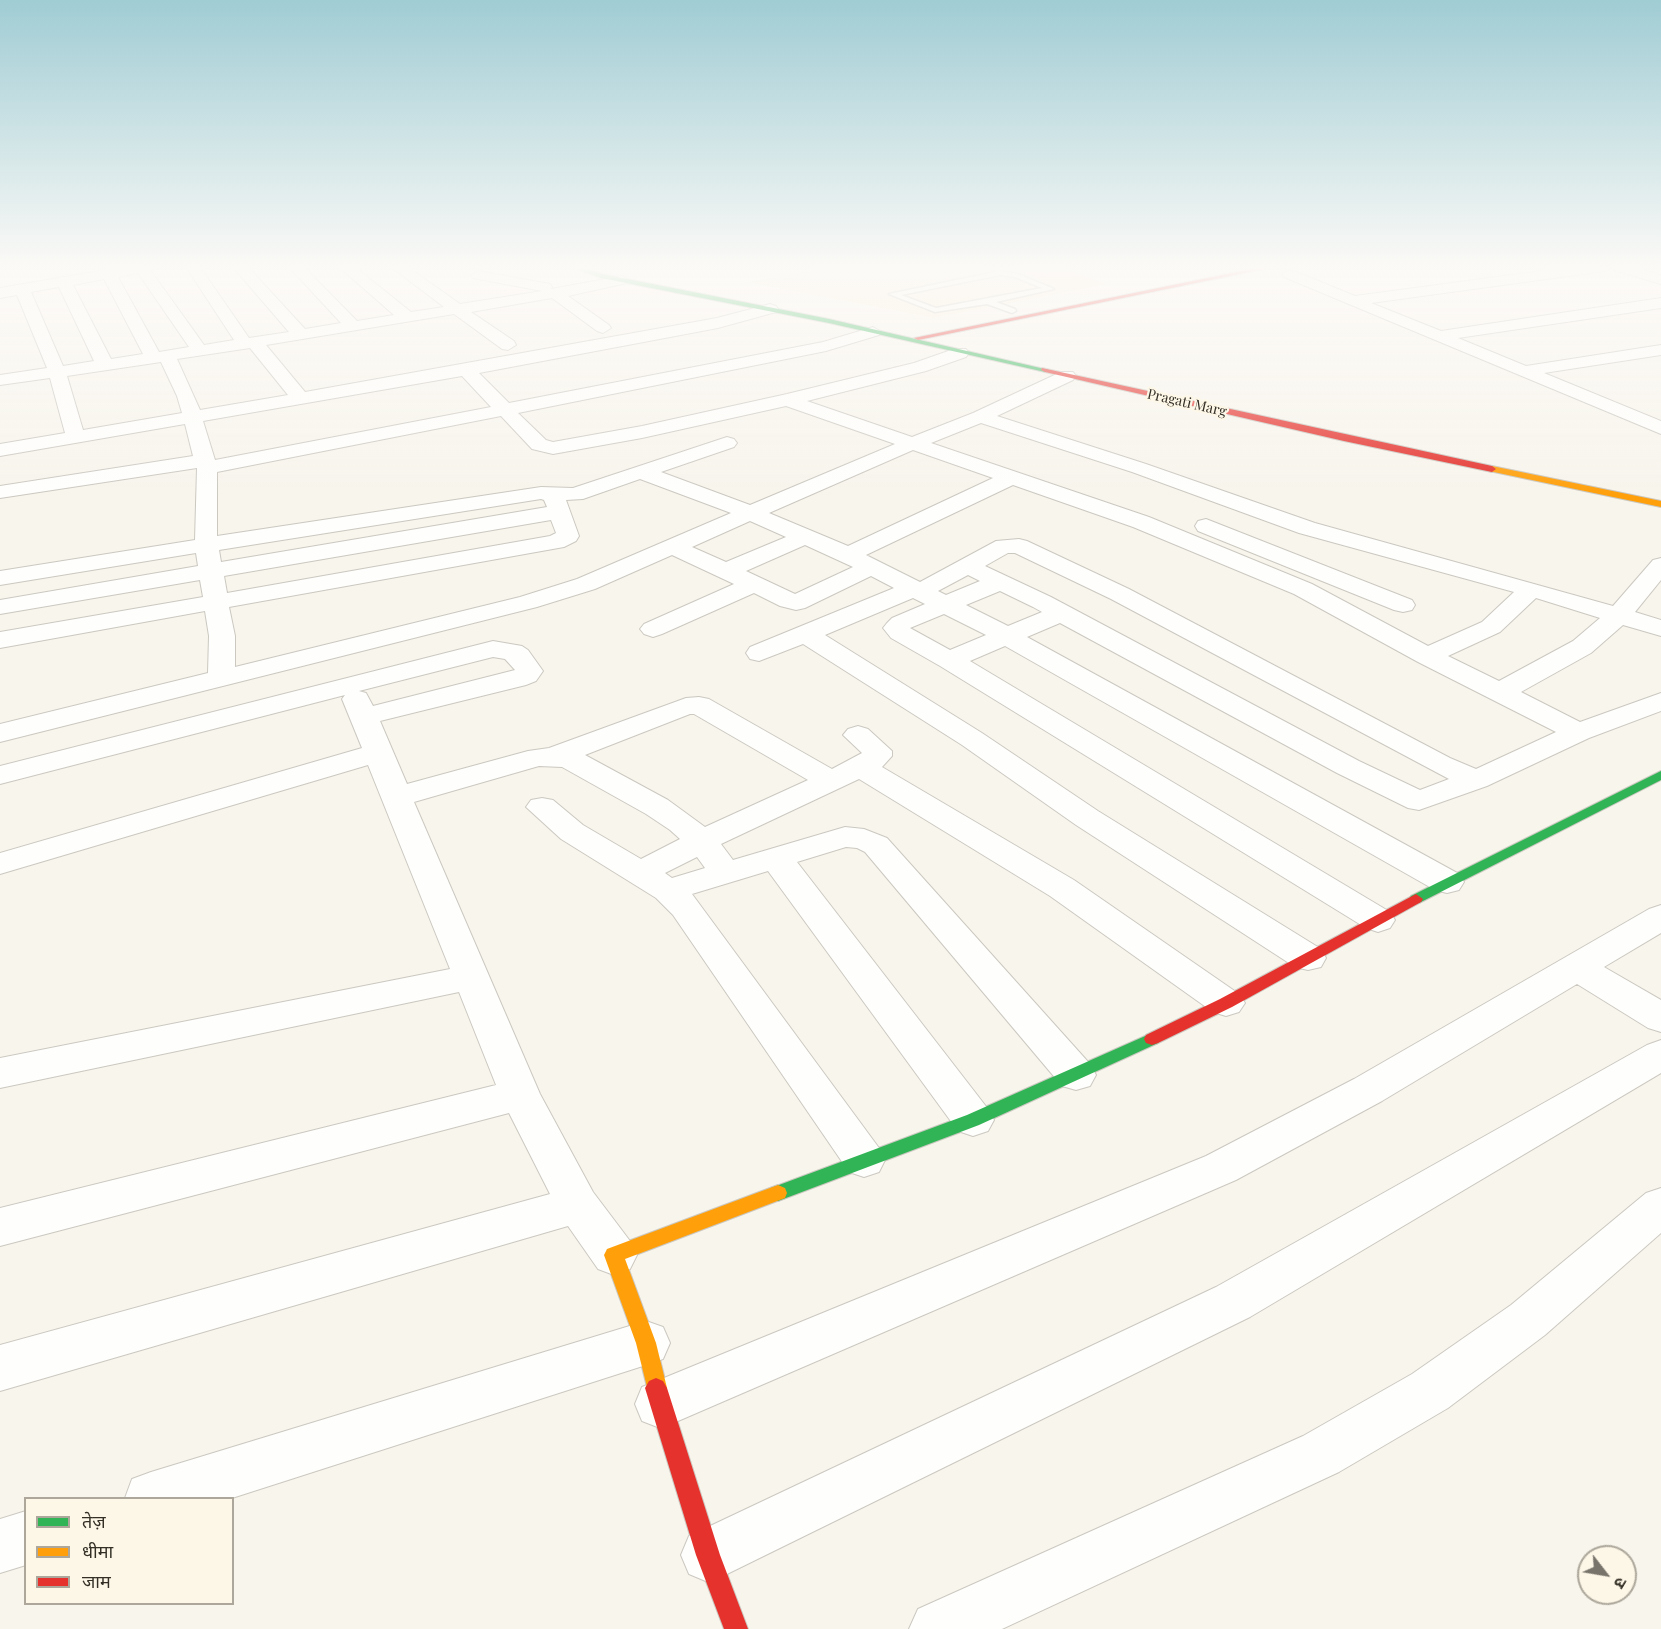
<!DOCTYPE html>
<html>
<head>
<meta charset="utf-8">
<style>
  body { margin:0 }
  #map { position:relative; width:1661px; height:1629px; overflow:hidden; background:#f8f5ed; font-family:"Playfair Display","Noto Sans Devanagari",serif }
  canvas { display:block }
  .legend { position:absolute; left:24px; top:1497px; width:210px; height:108px; box-sizing:border-box; background:#fdf7e8; border:2px solid #aca79a; margin:0; padding:8px 10px; list-style:none; font-size:18px; color:#332f25 }
  .legend li { display:flex; align-items:center; gap:12px; height:30px }
  .legend b { width:30px; border:2px solid #aca79a }
  .north { position:absolute; left:1577px; top:1545px; width:60px; height:60px; box-sizing:border-box; background:#fdf7e8; border:2px solid #aca79a; border-radius:50%; rotate:121deg; font-size:16px; font-weight:700; line-height:24px; text-align:center; color:#332f25 }
  .north::after { content:''; display:block; margin:auto; width:21px; height:27px; background:#78746b; clip-path:polygon(50% 0,100% 100%,50% 72%,0 100%) }
</style>
</head>
<body>
<div id="map">
<canvas width="1661" height="1629"></canvas>
<ul class="legend">
<li><b style="height:8px;background:#30b455"></b>तेज़</li>
<li><b style="height:8px;background:#ff9f0a"></b>धीमा</li>
<li><b style="height:8px;background:#e5322d"></b>जाम</li>
</ul>
<div class="north">उ</div>
</div>
<script>
const ctx = document.querySelector('canvas').getContext('2d');
ctx.lineJoin = 'round';
function fillPath(path, color) {
  ctx.fillStyle = color;
  ctx.fill(path, 'evenodd');
}
function poly(rows) {
  const path = new Path2D();
  for (const r of rows) {
    path.moveTo(r[0], r[1]);
    for (let i = 2; i < r.length; i += 2) path.lineTo(r[i], r[i + 1]);
  }
  return path;
}
function strokePath(path, color, width, dash) {
  ctx.strokeStyle = color;
  ctx.lineWidth = width;
  ctx.lineCap = dash ? 'butt' : 'round';
  ctx.setLineDash(dash || []);
  ctx.stroke(path);
}
function write(font, color, halo, rows, align = 'center') {
  ctx.font = font + ' "Playfair Display",serif';
  ctx.lineWidth = 4.5;
  ctx.setLineDash([]);
  ctx.textBaseline = 'middle';
  ctx.strokeStyle = halo;
  ctx.fillStyle = color;
  for (const [text, x, y, turn = 0] of rows) {
    ctx.save();
    ctx.translate(x, y);
    ctx.rotate((+turn || 0) * Math.PI / 180);
    ctx.textAlign = isNaN(turn) ? turn : align;
    if (halo) ctx.strokeText(text, 0, 0);
    ctx.fillText(text, 0, 0);
    ctx.restore();
  }
}
fillPath(poly([
  [805,267,1010,267,1072,291,933,318,747,282,813,271]
]), '#faf1db');
fillPath(poly([
  [1010,267,1060,267,1106,284,1072,291]
]), '#fce2d2');
const lane = poly([
  [1000,271,1018,274,1054,289,996,302,1015,309,1016,311,1012,313,987,304,935,312,889,294,1000,271],
  [1000,275,1015,277,1042,288,936,308,901,295,1000,275]
]);
const street = poly([
  [123,267,156,267,151,271,204,345,234,340,186,267,200,267,249,338,289,332,233,267,248,267,305,329,341,323,289,267,304,267,357,321,394,315,339,267,355,267,411,312,444,307,391,267,408,267,460,304,542,291,473,278,471,275,478,271,550,284,552,287,551,289,622,276,629,280,627,283,568,296,609,325,611,328,603,333,597,331,552,298,471,312,514,341,516,345,508,350,502,349,454,314,266,345,305,392,717,318,770,304,776,306,778,309,776,312,718,328,479,373,509,403,823,342,873,327,881,332,879,335,826,351,518,413,546,440,553,442,642,426,787,394,914,363,954,349,966,349,969,353,966,357,926,371,807,401,912,437,973,413,1061,372,1073,372,1076,376,1073,380,997,416,1146,464,1315,523,1613,606,1653,560,1661,558,1661,580,1635,612,1661,620,1661,636,1623,625,1591,653,1521,692,1580,722,1661,693,1661,711,1589,738,1487,786,1419,810,1408,808,1337,773,1060,623,1027,637,1459,874,1464,882,1459,890,1447,893,1435,890,1005,646,970,661,1390,912,1395,920,1390,928,1378,932,1366,928,940,666,891,638,883,628,887,623,892,618,925,604,913,598,825,635,982,733,1098,811,1321,949,1326,958,1321,967,1308,970,1295,967,1076,825,962,745,803,644,759,661,750,659,746,653,750,647,894,588,871,576,805,608,796,610,780,606,754,593,662,634,653,637,644,634,640,629,644,624,734,584,672,555,595,589,537,607,0,742,0,724,208,673,209,636,205,611,0,648,0,632,203,597,200,580,0,614,0,600,198,566,196,553,0,585,0,571,195,540,197,468,0,498,0,486,193,456,185,424,0,456,0,444,65,433,50,378,0,385,0,375,47,368,17,295,0,298,0,288,123,267],
  [138,273,189,347,159,352,118,277,138,273],
  [104,279,143,354,111,359,73,285,104,279],
  [59,287,94,361,63,366,31,292,59,287],
  [250,348,288,395,200,410,177,359,250,348],
  [161,362,177,396,182,413,83,430,67,376,161,362],
  [462,376,491,407,215,460,203,421,462,376],
  [786,406,895,444,750,505,661,472,734,447,737,443,734,439,727,437,573,488,541,487,217,536,217,472,501,416,532,449,553,454,642,438,786,406],
  [981,423,1132,472,1299,533,1514,592,1482,622,1428,646,1312,584,1149,517,931,443,981,423],
  [913,450,993,478,848,546,769,513,913,450],
  [640,479,731,513,577,579,520,597,235,667,235,636,229,607,564,547,576,541,579,536,566,500,583,499,640,479],
  [1013,485,1133,527,1294,594,1418,662,1556,732,1476,769,1450,758,1129,589,1027,541,1019,539,996,541,920,582,866,555,1013,485],
  [541,499,544,500,547,507,221,562,219,550,541,499],
  [551,520,556,533,550,536,227,593,224,576,551,520],
  [750,521,786,537,726,562,692,547,750,521],
  [805,545,853,567,795,594,746,571,805,545],
  [1008,553,1015,553,1111,599,1449,779,1420,790,1359,761,1051,597,985,566,1008,553],
  [968,575,980,581,946,595,938,591,968,575],
  [1000,591,1033,607,1042,612,1008,626,966,605,1000,591],
  [1536,598,1600,618,1573,641,1499,681,1448,656,1500,632,1536,598],
  [944,614,986,635,950,650,910,628,944,614],
  [1571,267,1635,267,1661,275,1661,284,1614,270,1612,267,1605,271,1371,303,1441,331,1661,298,1661,308,1458,338,1526,366,1661,345,1661,355,1544,373,1661,421,1661,434,1284,277,1282,274,1289,270,1294,271,1355,296,1571,267],
  [1206,519,1412,600,1415,605,1412,610,1403,612,1394,610,1198,531,1195,526,1198,521,1206,519],
  [493,641,522,646,528,650,543,671,536,681,526,685,380,721,407,784,528,751,549,748,686,698,699,697,709,699,832,769,862,753,843,735,848,729,858,726,868,729,892,751,892,756,882,767,1074,880,1239,994,1245,1003,1239,1012,1226,1016,1213,1012,1050,896,859,779,721,844,733,860,845,827,864,829,887,838,1090,1064,1096,1075,1090,1086,1076,1090,1062,1086,865,852,857,848,846,847,797,862,988,1109,994,1120,988,1131,973,1136,958,1131,768,871,692,894,879,1148,885,1160,879,1172,864,1177,849,1172,673,915,656,898,561,839,526,807,531,800,542,798,553,800,583,825,641,859,680,839,670,830,646,814,562,767,539,766,414,802,540,1094,593,1192,630,1241,637,1255,630,1269,614,1275,598,1269,568,1226,0,1391,0,1345,550,1194,509,1113,0,1246,0,1208,496,1085,459,992,0,1088,0,1058,450,969,368,765,0,874,0,853,362,748,342,699,345,695,0,784,0,766,493,641],
  [493,657,505,659,515,670,373,706,366,693,359,691,493,657],
  [690,714,694,714,808,780,705,827,668,800,585,755,690,714],
  [697,857,705,868,672,878,665,873,697,857],
  [1661,905,1661,933,1604,967,1661,1000,1661,1032,1648,1028,1577,984,1382,1101,1236,1180,678,1421,660,1428,642,1421,635,1404,642,1387,1206,1156,1354,1079,1649,909,1661,905],
  [1661,1040,1661,1073,1250,1317,727,1574,708,1582,689,1574,681,1555,689,1536,1216,1287,1647,1045,1661,1040],
  [1661,1188,1661,1233,1545,1335,1448,1408,1339,1472,1002,1629,909,1629,918,1609,1303,1436,1412,1374,1511,1305,1646,1193,1661,1188],
  [646,1321,663,1327,670,1343,663,1359,646,1365,232,1498,125,1498,132,1479,151,1472,646,1321],
  [26,1511,26,1565,0,1573,0,1519,26,1511]
]);
const fast = poly([
  [571,267,581,267,602,274,829,319,1049,370,1045,372,829,323,601,278,571,267],
  [1661,771,1661,780,1421,902,1416,904,1409,899,1411,896,1661,771],
  [1152,1033,1158,1035,1160,1039,1158,1043,979,1125,778,1201,771,1198,769,1193,771,1188,967,1115,1152,1033]
]);
const slow = poly([
  [1492,466,1661,501,1661,507,1489,471,1488,469,1492,466],
  [778,1185,785,1188,787,1193,785,1198,625,1259,656,1343,667,1388,663,1395,656,1398,649,1395,636,1343,604,1255,607,1249,778,1185]
]);
const jam = poly([
  [1261,267,1274,267,918,340,914,338,1261,267],
  [1042,368,1492,466,1496,469,1492,472,1344,441,1045,372,1041,370,1042,368],
  [1416,894,1423,899,1421,902,1232,1007,1158,1043,1152,1045,1146,1043,1144,1039,1146,1035,1220,999,1416,894],
  [656,1378,663,1381,667,1388,720,1555,748,1629,724,1629,696,1555,645,1388,649,1381,656,1378]
]);
strokePath(lane, '#cbc8c0', 3);
strokePath(street, '#cbc8c0', 2);
strokePath(fast, '#cbc8c0', 2);
strokePath(slow, '#cbc8c0', 2);
strokePath(jam, '#cbc8c0', 2);
fillPath(lane, '#fefefc');
fillPath(street, '#fefefc');
fillPath(fast, '#30b455');
fillPath(slow, '#ff9f0a');
fillPath(jam, '#e5322d');
const sky = ctx.createLinearGradient(0, 0, 0, 495);
sky.addColorStop(0, '#a0ccd4');
sky.addColorStop(0.54, '#fcfaf7');
sky.addColorStop(1, '#fcfaf700');
ctx.fillStyle = sky;
ctx.fillRect(0, 0, 1661, 495);
write('14px', '#332f25', '#fdf7e8', [
  ["Pragati Marg",1187,403,13]
]);
</script>
</body>
</html>
